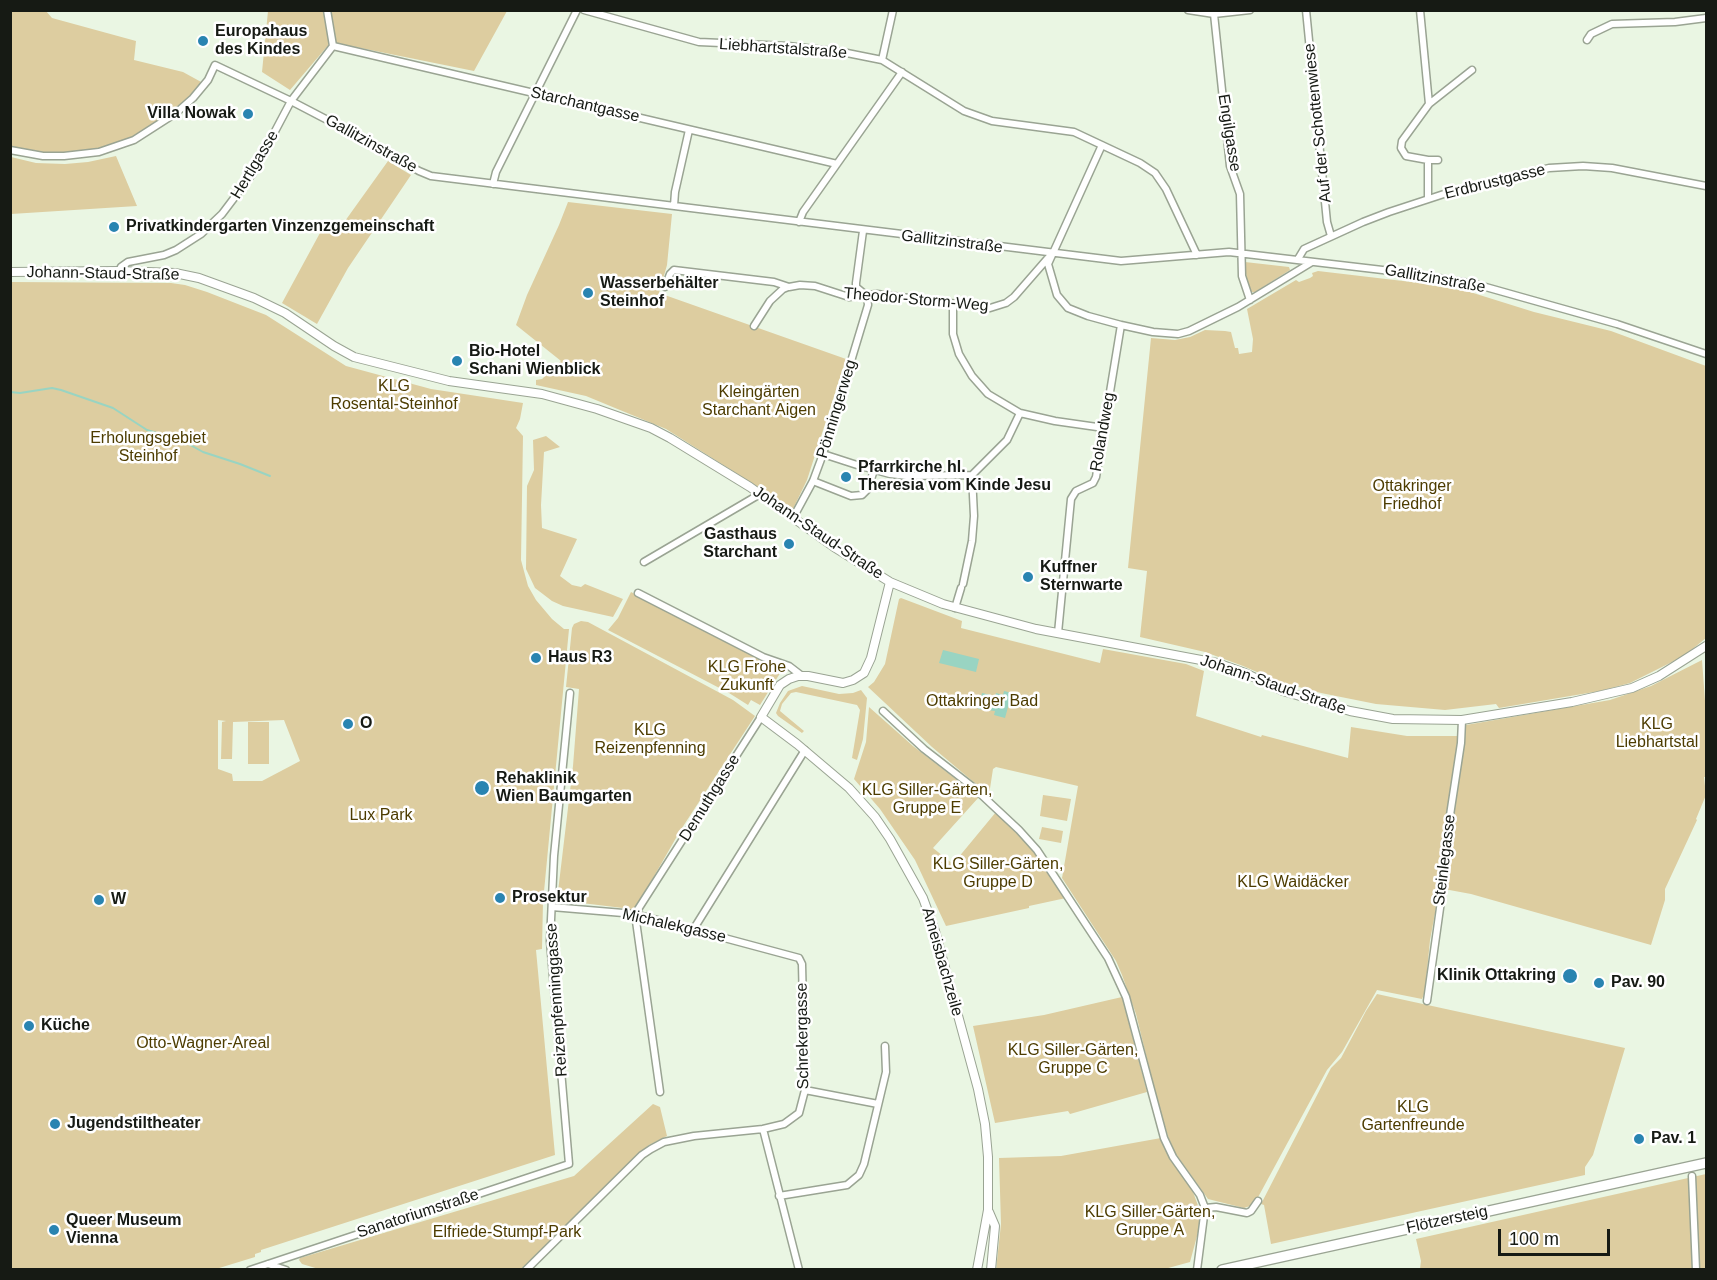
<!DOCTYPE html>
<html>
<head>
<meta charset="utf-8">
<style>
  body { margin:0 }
  #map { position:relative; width:1717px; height:1280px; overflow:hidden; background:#eaf6e3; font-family:Helvetica,sans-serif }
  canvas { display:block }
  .frame { position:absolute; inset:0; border:12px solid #161a14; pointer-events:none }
  .scale { position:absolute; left:1498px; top:1229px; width:112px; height:27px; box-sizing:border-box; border:3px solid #161a14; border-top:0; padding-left:8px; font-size:18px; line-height:21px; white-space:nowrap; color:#161a14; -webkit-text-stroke:4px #fff; paint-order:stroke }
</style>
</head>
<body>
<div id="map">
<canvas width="1717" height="1280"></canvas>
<div class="frame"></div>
<div class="scale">100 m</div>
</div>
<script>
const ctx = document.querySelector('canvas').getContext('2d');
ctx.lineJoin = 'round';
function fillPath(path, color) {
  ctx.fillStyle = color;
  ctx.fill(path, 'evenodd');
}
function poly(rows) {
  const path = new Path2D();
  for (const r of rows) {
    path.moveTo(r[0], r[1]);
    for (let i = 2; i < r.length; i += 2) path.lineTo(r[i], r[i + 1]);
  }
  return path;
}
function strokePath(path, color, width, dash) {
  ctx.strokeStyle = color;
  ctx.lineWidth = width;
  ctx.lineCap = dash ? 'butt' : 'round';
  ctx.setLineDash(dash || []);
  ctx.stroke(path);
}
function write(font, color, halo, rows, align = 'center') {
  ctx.font = font + ' Helvetica,sans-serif';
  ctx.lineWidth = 5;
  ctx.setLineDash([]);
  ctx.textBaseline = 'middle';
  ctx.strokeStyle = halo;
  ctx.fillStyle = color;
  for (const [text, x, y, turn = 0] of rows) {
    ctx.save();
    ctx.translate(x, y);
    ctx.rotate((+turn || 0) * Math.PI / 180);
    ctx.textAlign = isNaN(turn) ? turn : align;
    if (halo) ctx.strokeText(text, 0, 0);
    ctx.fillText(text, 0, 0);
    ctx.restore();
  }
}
fillPath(poly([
  [10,11,46,11,52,18,136,41,134,60,183,72,203,83,188,99,157,123,136,136,112,146,86,152,64,154,43,153,11,147],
  [268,11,507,11,474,71,331,42,290,90,262,72],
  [116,156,137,206,11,214,11,157,36,163,65,164,88,162],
  [388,161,411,175,348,268,317,324,282,303,327,220,340,228],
  [568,202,672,214,667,265,659,293,846,359,807,480,793,509,666,429,586,396,536,385,536,380,542,379,561,361,516,325,527,295,559,225],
  [1245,262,1289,267,1290,270,1255,292,1251,292,1247,284],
  [1318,271,1420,283,1470,292,1534,312,1611,331,1706,366,1706,638,1684,656,1630,683,1600,691,1499,708,1496,704,1445,710,1376,704,1321,693,1280,682,1243,666,1205,652,1140,637,1147,571,1128,568,1151,338,1175,340,1190,337,1205,330,1225,331,1231,332,1235,348,1238,348,1239,354,1252,352,1253,339,1247,309,1296,280,1299,282,1310,278,1313,276,1312,273],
  [11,282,171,283,185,285,207,292,266,315,346,366,431,389,523,403,520,419,516,428,523,436,521,560,528,586,536,600,552,619,564,629,569,629,543,902,542,949,536,950,555,1155,261,1250,261,1252,255,1254,255,1257,216,1269,11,1269],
  [218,720,226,721,222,722,221,759,232,759,233,722,284,720,300,761,262,781,233,781,232,774,218,769],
  [546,436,560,447,544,452,541,505,542,528,577,539,560,576,572,585,581,587,585,584,623,599,613,617,563,606,552,601,535,588,526,569,527,486,534,470,533,440],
  [631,592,758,657,784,667,760,705,751,700,748,705,729,693,608,630,618,618],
  [901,598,962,621,961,628,1100,663,1103,649,1186,664,1204,671,1196,716,1261,737,1262,735,1348,758,1351,727,1407,736,1458,736,1441,852,1438,889,1441,894,1436,908,1430,940,1425,992,1422,999,1377,990,1342,1052,1327,1070,1256,1201,1250,1206,1244,1208,1208,1199,1176,1154,1169,1139,1159,1108,1136,1014,1122,975,1116,961,1062,878,1078,786,996,767,993,769,989,795,932,747,868,687,874,682,885,664,899,599],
  [581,621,588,622,733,700,755,716,680,831,637,906,631,909,557,900,573,766,579,689,566,687,572,628,574,624],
  [1702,660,1706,714,1706,777,1704,777,1706,795,1696,819,1697,820,1665,889,1665,900,1651,945,1471,894,1444,889,1448,847,1466,725,1610,700,1651,686],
  [802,686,839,694,853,693,861,690,867,698,863,739,857,760,852,758,860,710,857,705,796,692,791,693,782,704,780,711,804,731,802,733,778,716,776,713,780,703,788,691],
  [869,707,913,746,979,797,933,848,953,864,996,812,1030,847,1066,898,1029,906,1029,908,946,926,915,860,880,809,854,779,866,742],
  [248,722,269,722,269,764,248,764],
  [1043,795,1071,799,1067,821,1040,816],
  [1042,827,1063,831,1061,843,1039,839],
  [1377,994,1625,1048,1593,1155,1585,1167,1585,1175,1271,1244,1264,1205,1261,1204,1331,1068,1341,1058,1366,1011],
  [1122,997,1147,1092,1070,1114,1068,1111,995,1123,973,1026,1044,1015],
  [653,1104,660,1107,667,1136,649,1145,521,1269,322,1270,302,1264,299,1260,300,1258,574,1176],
  [1161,1138,1169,1156,1192,1189,1201,1214,1200,1225,1190,1262,1161,1270,996,1270,1001,1224,999,1158,1061,1156],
  [1706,1174,1706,1269,1420,1269,1421,1261,1416,1239]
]), '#ddcda0');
fillPath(poly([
  [943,650,979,659,976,672,939,663],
  [1004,691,1012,693,1005,718,994,715,995,711,978,709,982,693,991,695,990,699,993,701,996,693,1003,695]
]), '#99d4c2');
strokePath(poly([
  [10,392,20,393,52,388,61,390,113,408,147,430,185,442,203,452,240,464,270,476]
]), '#99d4c2', 2);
const minor = poly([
  [327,10,333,46],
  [584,10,699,42,788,46,842,52,882,60,964,111,992,121,1074,132,1140,163,1155,173,1166,189,1197,255],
  [1188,10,1214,14,1250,10],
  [1306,10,1327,222,1331,236],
  [1420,10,1429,104],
  [1214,14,1230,166,1240,194,1242,276,1250,300],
  [1587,40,1591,34,1612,24,1675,22,1706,18],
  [333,46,837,164],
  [882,60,893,10],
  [1102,145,1048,264,1057,295,1068,308,1088,316,1121,325,1153,332,1178,334,1189,331,1238,307,1312,262],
  [10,150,43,156,64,156,99,152,134,140,176,113,193,98,208,80,215,65,291,101,360,137,419,171,431,176,1121,261,1229,252,1408,273,1475,284,1617,324,1706,354],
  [1428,160,1438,160],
  [493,184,496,172,577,10],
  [1428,199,1428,160,1406,156,1401,148,1402,141,1429,104,1472,70],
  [674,206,675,192,689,130],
  [799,222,803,212,902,72],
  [863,231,856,283,856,287,867,296],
  [1298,259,1304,249,1363,222,1389,212,1450,192,1549,168,1583,166,1612,168,1706,186],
  [119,271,121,267,128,262,164,255,176,250,201,234,222,214,253,173,291,101,333,46],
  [665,287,670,274,674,270,774,282,789,287,800,285,815,286,849,297,877,294,990,308,1006,303,1014,297,1048,258],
  [953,304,953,334,959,354,972,376,988,394,1020,413,1055,421,1104,428],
  [754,326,770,301,783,289,788,287],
  [823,454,857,465],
  [861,466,890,474,907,476,972,475,1007,440,1020,413],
  [813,481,851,496,862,495,868,489,874,470],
  [793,518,813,481,823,454,868,305,867,296],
  [644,562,760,494],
  [963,584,972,541,974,516,972,475],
  [638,593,763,657,789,666,802,676],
  [955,608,961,588],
  [1058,633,1071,499,1076,491,1093,483,1096,477,1121,325],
  [883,711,924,749,973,787,1019,830,1037,850,1108,958,1126,997,1164,1138,1173,1157,1200,1195,1205,1208,1197,1270],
  [693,930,805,750],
  [1427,1001,1442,894,1445,848,1461,743,1462,720],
  [805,1090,878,1104],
  [660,1092,635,914,761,717],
  [763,1129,799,1270],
  [1692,1176,1696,1270],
  [779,1196,847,1185,859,1175,864,1164,886,1072,885,1046],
  [1205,1208,1216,1207,1247,1213,1251,1211,1258,1201],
  [268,1264,286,1270],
  [250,1270,569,1164,550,941,554,856,570,693],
  [526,1270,642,1155,651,1149,664,1142,694,1136,763,1129,784,1124,799,1113,805,1090,802,964,799,958,635,914,552,907]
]);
const tertiary = poly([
  [10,272,119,271,175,273,199,278,254,298,285,313,334,346,354,357,449,381,542,394,597,409,651,428,670,438,750,487,834,547,890,582,943,604,1036,629,1217,663,1245,673,1283,691,1350,711,1393,719,1462,720,1572,702,1632,688,1659,676,1706,646],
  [890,582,871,658,864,673,853,680,843,683,808,676,798,676,789,679,780,685,761,717,797,744,849,788,875,817,890,839,923,898,935,931,978,1089,985,1124,988,1157,988,1210,977,1270],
  [989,1212,995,1226,991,1270]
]);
const secondary = poly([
  [1222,1270,1706,1163]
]);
strokePath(minor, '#9aa493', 9);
strokePath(tertiary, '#9aa493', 10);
strokePath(secondary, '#9aa493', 12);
strokePath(minor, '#fff', 6);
strokePath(tertiary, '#fff', 8);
strokePath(secondary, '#fff', 9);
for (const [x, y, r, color] of [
  [203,41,6,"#2984b1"],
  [248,114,6,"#2984b1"],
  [114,227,6,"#2984b1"],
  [588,293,6,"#2984b1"],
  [457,361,6,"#2984b1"],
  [846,477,6,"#2984b1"],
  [789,544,6,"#2984b1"],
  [1028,577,6,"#2984b1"],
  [536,658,6,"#2984b1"],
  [348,724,6,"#2984b1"],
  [482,788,8,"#2984b1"],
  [500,898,6,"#2984b1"],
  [99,900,6,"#2984b1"],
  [1570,976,8,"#2984b1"],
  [1599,983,6,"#2984b1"],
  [29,1026,6,"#2984b1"],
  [55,1124,6,"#2984b1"],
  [1639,1139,6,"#2984b1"],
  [54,1230,6,"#2984b1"]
]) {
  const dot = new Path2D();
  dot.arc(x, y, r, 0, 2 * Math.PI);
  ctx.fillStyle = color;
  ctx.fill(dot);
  strokePath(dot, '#fff', 2);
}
write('bold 16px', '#161a14', '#fff', [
  ["Europahaus",215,32],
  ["des Kindes",215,50],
  ["Villa Nowak",236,114,"right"],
  ["Privatkindergarten Vinzenzgemeinschaft",126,227],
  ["Wasserbehälter",600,284],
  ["Steinhof",600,302],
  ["Bio-Hotel",469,352],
  ["Schani Wienblick",469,370],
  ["Pfarrkirche hl.",858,468],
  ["Theresia vom Kinde Jesu",858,486],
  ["Gasthaus",777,535,"right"],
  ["Starchant",777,553,"right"],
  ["Kuffner",1040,568],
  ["Sternwarte",1040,586],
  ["Haus R3",548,658],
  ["O",360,724],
  ["Rehaklinik",496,779],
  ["Wien Baumgarten",496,797],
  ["Prosektur",512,898],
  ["W",111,900],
  ["Klinik Ottakring",1556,976,"right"],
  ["Pav. 90",1611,983],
  ["Küche",41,1026],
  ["Jugendstiltheater",67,1124],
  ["Pav. 1",1651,1139],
  ["Queer Museum",66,1221],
  ["Vienna",66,1239]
], 'left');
write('16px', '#161a14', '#fff', [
  ["Liebhartstalstraße",783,49,4],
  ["Starchantgasse",585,105,13],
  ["Auf der Schottenwiese",1318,123,-96],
  ["Engilgasse",1229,133,81],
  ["Gallitzinstraße",371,144,29],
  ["Hertlgasse",255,165,-59],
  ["Erdbrustgasse",1495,182,-14],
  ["Gallitzinstraße",952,242,7],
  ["Johann-Staud-Straße",103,274,1],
  ["Gallitzinstraße",1435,279,10],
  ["Theodor-Storm-Weg",916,300,5],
  ["Pönningerweg",837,409,-73],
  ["Rolandweg",1103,432,-80],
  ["Johann-Staud-Straße",818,533,34],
  ["Johann-Staud-Straße",1273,685,19],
  ["Demuthgasse",710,798,-58],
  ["Steinlegasse",1445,860,-83],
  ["Michalekgasse",674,926,13],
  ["Ameisbachzeile",942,962,74],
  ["Reizenpfenninggasse",557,1000,-94],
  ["Schrekergasse",803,1036,-91],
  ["Sanatoriumstraße",418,1214,-18],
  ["Flötzersteig",1447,1220,-12]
]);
write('16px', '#4d3c00', '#fff', [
  ["KLG",394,387],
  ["Rosental-Steinhof",394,405],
  ["Kleingärten",759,393],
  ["Starchant Aigen",759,411],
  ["Erholungsgebiet",148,439],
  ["Steinhof",148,457],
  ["Ottakringer",1412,487],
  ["Friedhof",1412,505],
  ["KLG Frohe",747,668],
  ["Zukunft",747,686],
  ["Ottakringer Bad",982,702],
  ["KLG",1657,725],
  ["Liebhartstal",1657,743],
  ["KLG",650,731],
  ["Reizenpfenning",650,749],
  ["KLG Siller-Gärten,",927,791],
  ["Gruppe E",927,809],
  ["Lux Park",381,816],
  ["KLG Siller-Gärten,",998,865],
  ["Gruppe D",998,883],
  ["KLG Waidäcker",1293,883],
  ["Otto-Wagner-Areal",203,1044],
  ["KLG Siller-Gärten,",1073,1051],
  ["Gruppe C",1073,1069],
  ["KLG",1413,1108],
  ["Gartenfreunde",1413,1126],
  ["KLG Siller-Gärten,",1150,1213],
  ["Gruppe A",1150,1231],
  ["Elfriede-Stumpf-Park",507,1233]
]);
</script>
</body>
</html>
